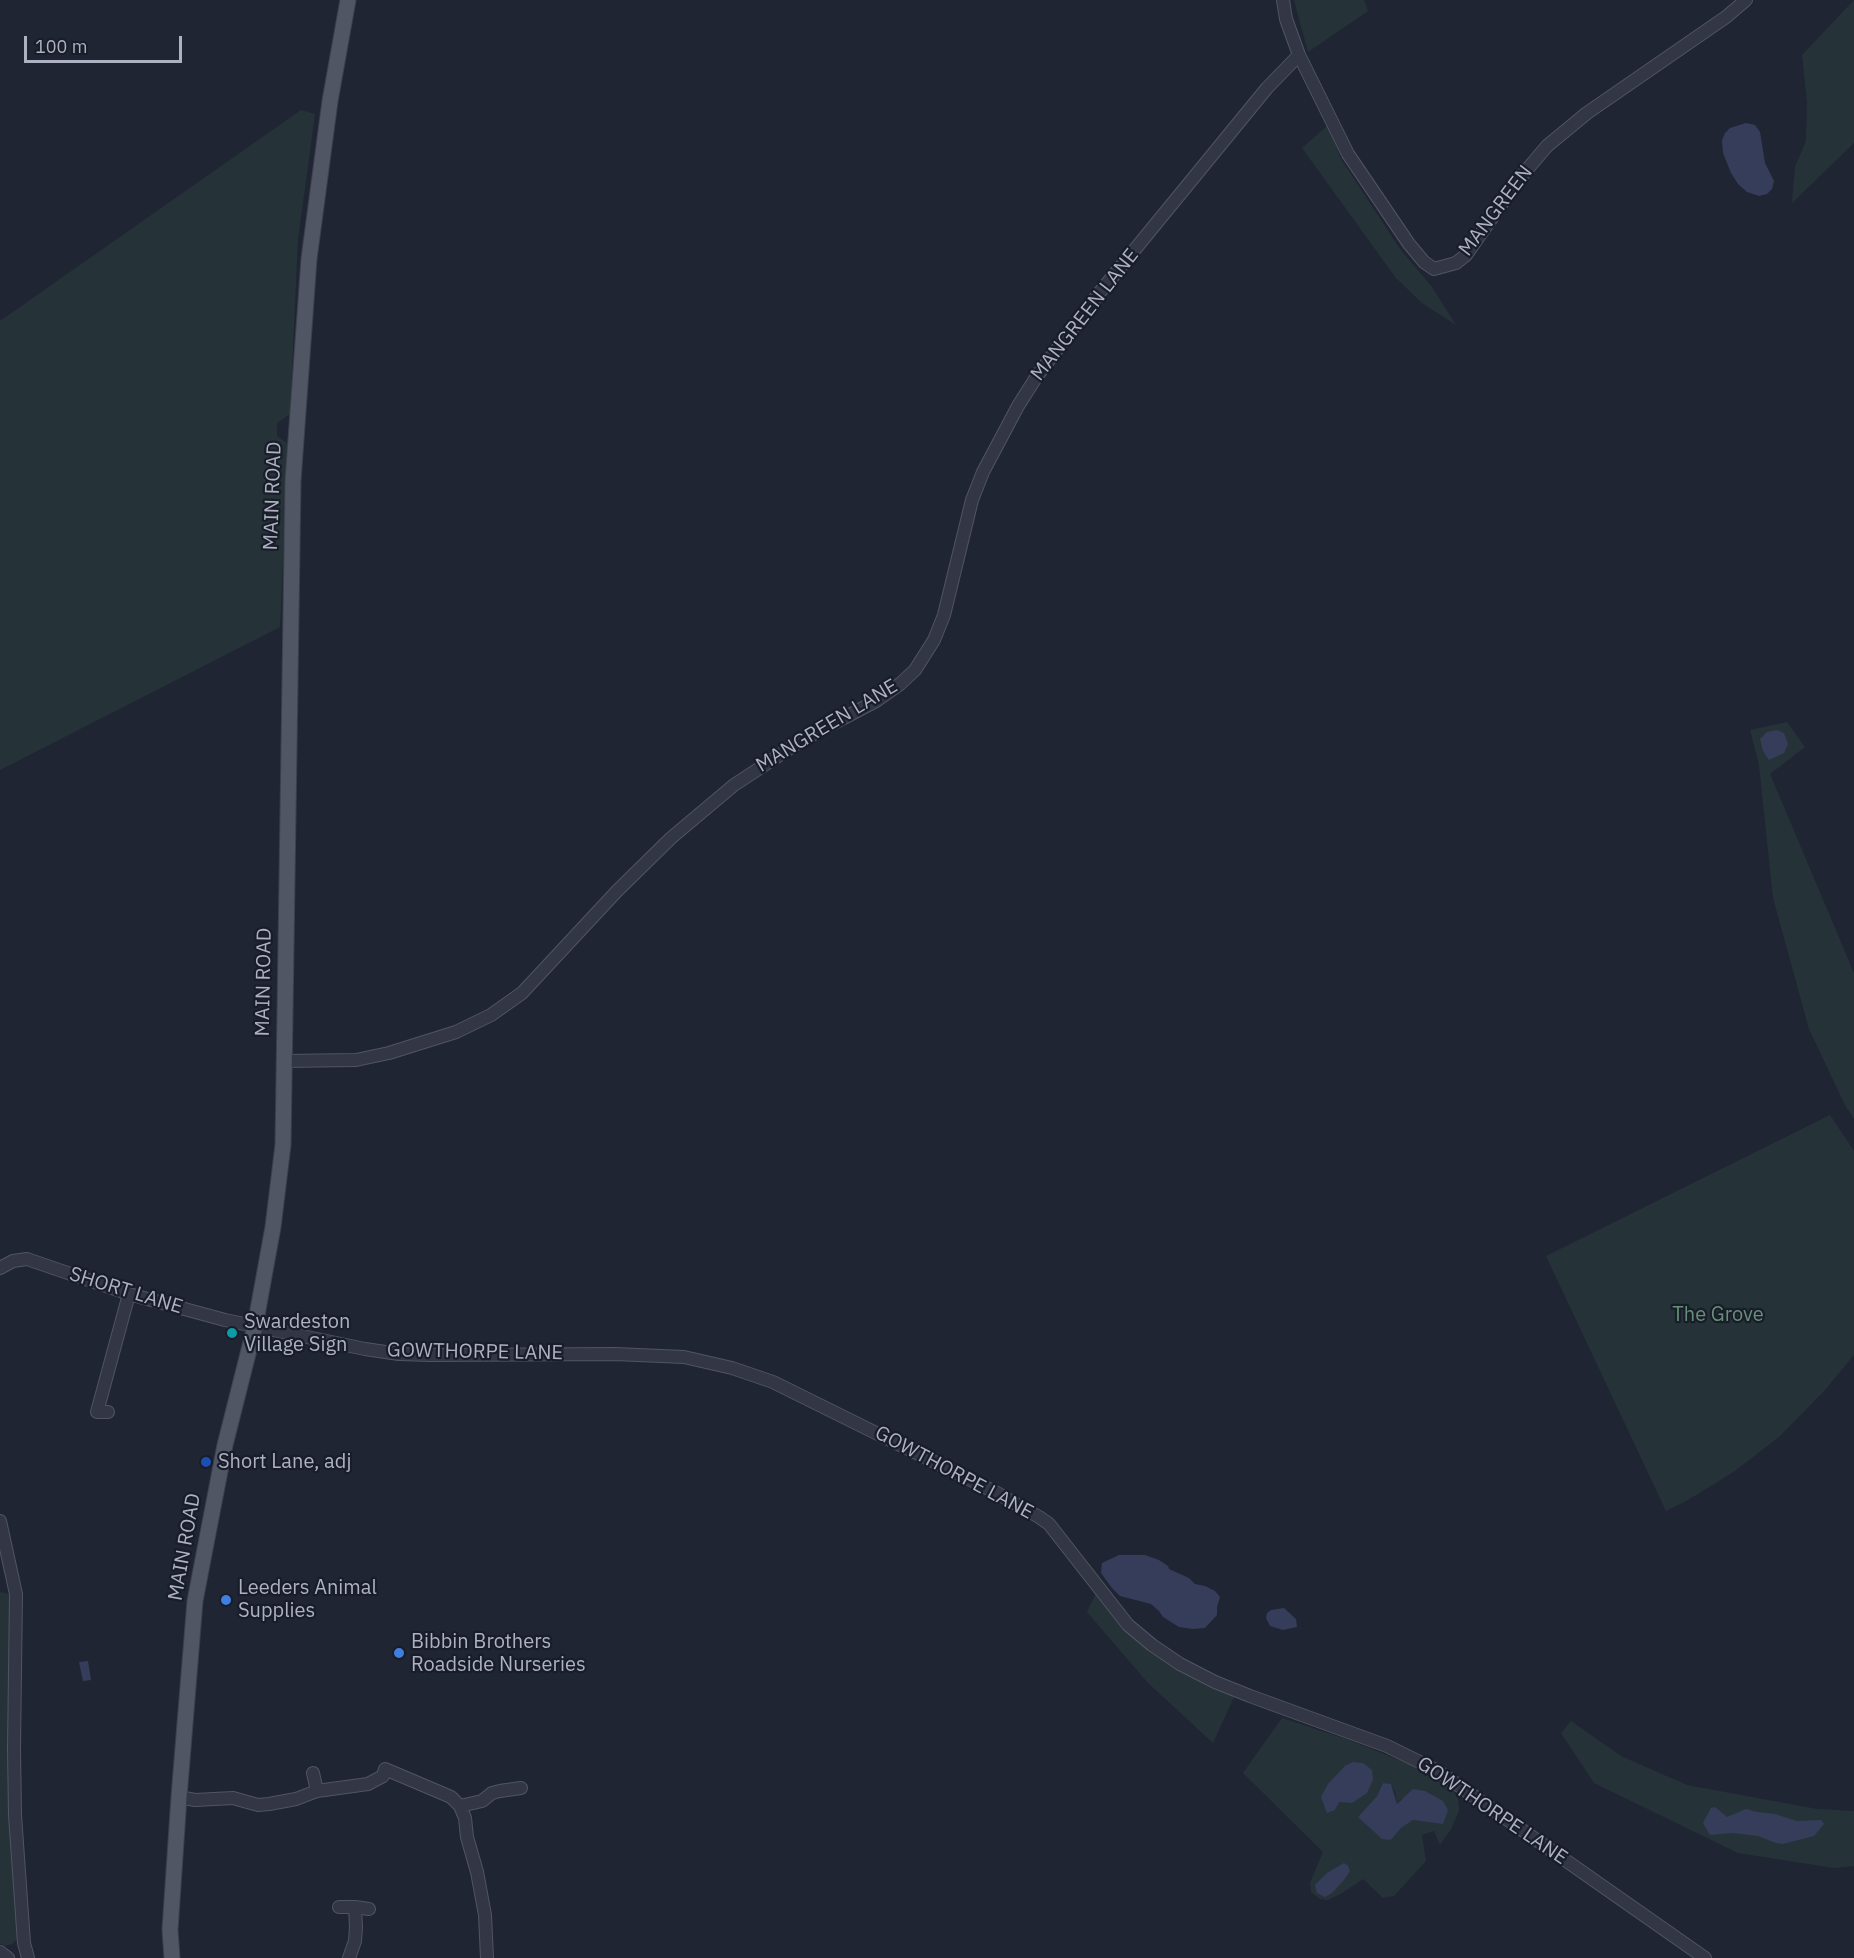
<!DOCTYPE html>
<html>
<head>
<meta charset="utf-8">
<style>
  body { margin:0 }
  #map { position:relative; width:1854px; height:1958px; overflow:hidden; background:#202534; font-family:"IBM Plex Sans",sans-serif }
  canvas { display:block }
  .scale { position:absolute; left:24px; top:36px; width:158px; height:27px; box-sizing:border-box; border:3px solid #adb1c2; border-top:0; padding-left:8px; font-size:18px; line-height:21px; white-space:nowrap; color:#adb1c2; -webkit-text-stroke:4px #191d29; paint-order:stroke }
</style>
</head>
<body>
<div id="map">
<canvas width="1854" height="1958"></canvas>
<div class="scale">100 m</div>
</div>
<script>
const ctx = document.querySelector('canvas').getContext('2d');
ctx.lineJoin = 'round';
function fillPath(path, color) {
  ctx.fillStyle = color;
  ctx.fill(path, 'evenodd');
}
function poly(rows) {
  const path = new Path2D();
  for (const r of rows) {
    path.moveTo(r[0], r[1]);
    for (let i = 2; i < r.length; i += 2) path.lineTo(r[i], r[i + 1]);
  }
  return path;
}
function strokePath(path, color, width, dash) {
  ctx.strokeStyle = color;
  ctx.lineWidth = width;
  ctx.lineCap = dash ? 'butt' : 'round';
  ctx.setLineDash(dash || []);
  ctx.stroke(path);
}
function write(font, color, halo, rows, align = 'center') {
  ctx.font = font + ' "IBM Plex Sans",sans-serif';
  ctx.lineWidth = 4.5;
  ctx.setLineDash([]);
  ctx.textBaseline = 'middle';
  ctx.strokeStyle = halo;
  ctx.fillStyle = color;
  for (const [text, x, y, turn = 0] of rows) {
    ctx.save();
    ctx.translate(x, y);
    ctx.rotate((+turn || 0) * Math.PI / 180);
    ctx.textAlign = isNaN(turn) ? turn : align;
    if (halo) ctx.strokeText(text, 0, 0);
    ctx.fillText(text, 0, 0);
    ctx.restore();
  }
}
fillPath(poly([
  [1294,0,1364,0,1368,11,1308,52],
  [1854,0,1854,143,1792,203,1795,167,1806,141,1807,102,1802,55],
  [301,110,315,114,298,239,290,414,277,423,277,436,288,444,280,627,0,770,0,321],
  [1328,125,1341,159,1400,249,1432,287,1456,325,1422,303,1396,278,1302,148],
  [1787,722,1805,747,1770,774,1854,973,1854,1119,1845,1105,1809,1029,1773,898,1759,765,1750,730],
  [1830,1115,1854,1151,1854,1355,1825,1390,1780,1436,1735,1471,1688,1500,1666,1511,1546,1256],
  [0,1592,13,1595,18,1939,12,1944,4,1946,0,1943],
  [1096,1593,1126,1628,1235,1695,1213,1743,1148,1683,1087,1612],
  [1282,1718,1349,1740,1409,1764,1452,1789,1458,1798,1459,1811,1451,1829,1440,1845,1434,1831,1422,1835,1426,1861,1394,1896,1383,1898,1363,1879,1342,1893,1328,1900,1320,1899,1311,1892,1310,1883,1323,1852,1243,1773],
  [1383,1783,1391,1785,1395,1792,1397,1804,1401,1799,1443,1823,1413,1820,1401,1828,1391,1840,1358,1817,1377,1796],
  [1571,1721,1621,1756,1687,1785,1817,1809,1854,1811,1854,1866,1834,1868,1738,1853,1594,1783,1561,1733]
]), '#253338');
fillPath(poly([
  [1746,123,1755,125,1760,132,1765,163,1774,181,1772,189,1767,194,1759,196,1747,192,1738,184,1731,173,1723,153,1722,140,1725,133,1730,128],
  [1777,730,1784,733,1788,744,1784,753,1769,760,1763,751,1760,739,1767,732],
  [1119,1555,1145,1555,1159,1560,1168,1566,1169,1569,1189,1578,1195,1584,1205,1586,1215,1591,1220,1597,1217,1607,1217,1615,1205,1628,1193,1629,1179,1627,1163,1617,1159,1611,1151,1604,1120,1596,1112,1588,1101,1573,1102,1563],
  [1284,1608,1296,1619,1297,1627,1283,1630,1270,1626,1266,1618,1267,1613,1271,1610],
  [88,1661,91,1680,83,1681,79,1662],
  [1353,1762,1363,1763,1372,1770,1373,1780,1367,1793,1352,1803,1339,1802,1335,1810,1327,1813,1321,1797,1328,1784,1345,1766],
  [1383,1783,1391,1784,1397,1804,1413,1789,1425,1791,1443,1801,1448,1810,1443,1824,1413,1820,1401,1828,1391,1840,1382,1839,1358,1817,1377,1796],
  [1715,1807,1727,1817,1746,1809,1757,1812,1775,1814,1797,1821,1821,1820,1824,1824,1814,1836,1783,1844,1776,1843,1758,1836,1733,1833,1710,1835,1703,1823,1711,1808],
  [1344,1863,1348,1866,1350,1871,1344,1880,1332,1893,1325,1897,1317,1893,1315,1885,1327,1873]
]), '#353d5a');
const minor = poly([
  [1283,0,1286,19,1299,55,1348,154,1409,244,1424,262,1434,269,1456,263,1466,255,1519,179,1547,146,1587,113,1726,17,1746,0],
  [283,1061,356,1060,389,1053,456,1032,491,1015,522,993,617,891,671,838,734,785,804,739,876,701,900,684,915,670,934,640,944,615,972,500,983,472,1018,406,1037,376,1100,292,1267,88,1299,55],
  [0,1268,13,1261,27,1259,129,1294,225,1320,365,1349,399,1354,431,1355,615,1354,684,1357,732,1368,773,1382,997,1493,1039,1517,1049,1524,1128,1625,1152,1645,1180,1664,1215,1682,1250,1696,1387,1746,1438,1771,1705,1958],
  [108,1412,97,1412,129,1294],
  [0,1521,16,1594,14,1749,15,1815,24,1943,28,1958],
  [313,1773,317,1791],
  [179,1797,195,1800,233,1798,258,1805,269,1804,296,1799,317,1791,368,1784,383,1776,385,1769,451,1797,460,1806,465,1818,467,1837,477,1872,485,1915,487,1958],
  [460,1806,482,1801,492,1793,500,1791,521,1788],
  [339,1907,355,1907,356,1927,355,1941,349,1958],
  [355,1907,369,1909],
  [0,1952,8,1958]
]);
const major = poly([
  [172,1958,170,1930,179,1797,195,1601,225,1445,255,1326,273,1227,283,1145,293,481,309,259,330,101,348,0]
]);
strokePath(minor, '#515463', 14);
strokePath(major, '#3d404e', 17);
strokePath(minor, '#333745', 12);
strokePath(major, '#515665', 15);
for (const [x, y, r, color] of [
  [232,1333,6,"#0f9aa8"],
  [206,1462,6,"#1a4fb4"],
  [226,1600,6,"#3f7fe0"],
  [399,1653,6,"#3f7fe0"]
]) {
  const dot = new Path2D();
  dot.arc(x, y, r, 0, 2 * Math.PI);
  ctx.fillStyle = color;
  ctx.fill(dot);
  strokePath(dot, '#191d29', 2);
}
write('20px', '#adb1c2', '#191d29', [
  ["MANGREEN",1496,211,-53],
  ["MANGREEN LANE",1085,315,-52],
  ["MAIN ROAD",273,496,-88],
  ["MANGREEN LANE",827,726,-31],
  ["MAIN ROAD",264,982,-89],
  ["SHORT LANE",126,1291,17],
  ["GOWTHORPE LANE",475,1352,1],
  ["GOWTHORPE LANE",954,1473,28],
  ["MAIN ROAD",185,1547,-80],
  ["GOWTHORPE LANE",1492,1811,34]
]);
write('20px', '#679078', '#191d29', [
  ["The Grove",1718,1315]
]);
write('20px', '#adb1c2', '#191d29', [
  ["Swardeston",244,1322],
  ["Village Sign",244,1345],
  ["Short Lane, adj",218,1462],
  ["Leeders Animal",238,1588],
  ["Supplies",238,1611],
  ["Bibbin Brothers",411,1642],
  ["Roadside Nurseries",411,1665]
], 'left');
</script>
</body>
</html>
